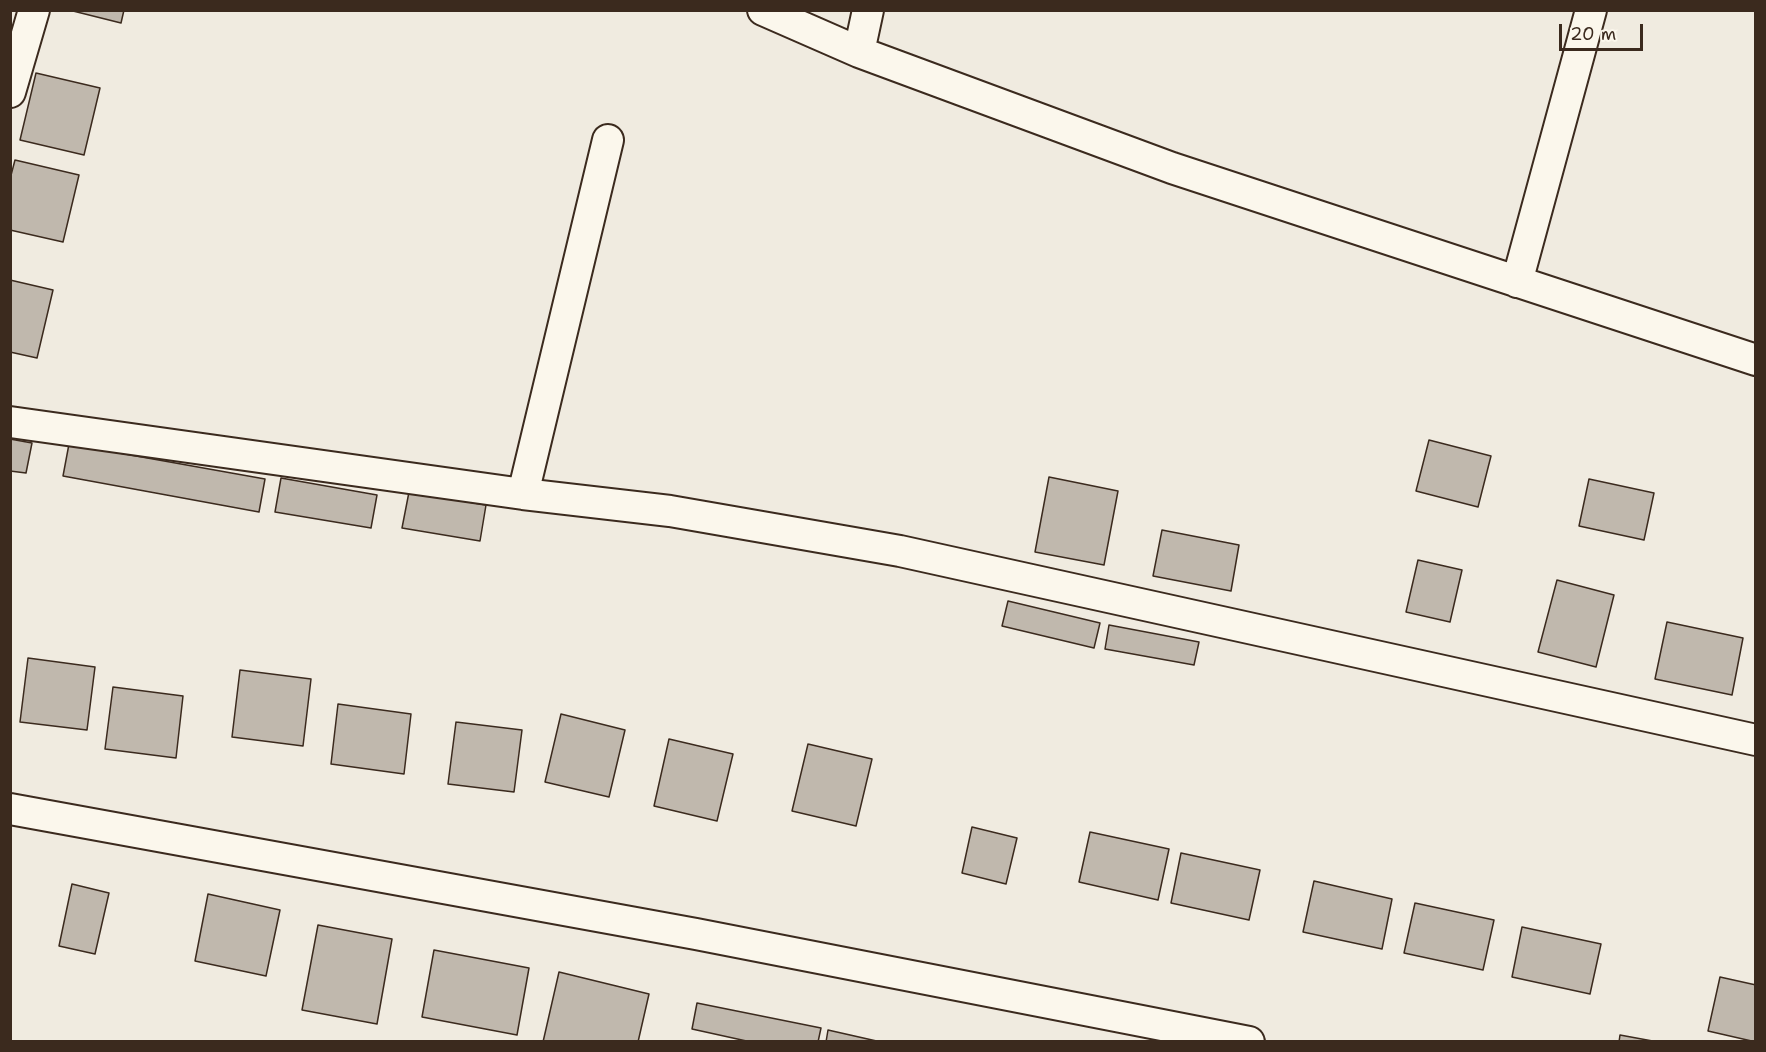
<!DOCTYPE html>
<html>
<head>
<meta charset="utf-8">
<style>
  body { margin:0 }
  #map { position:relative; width:1766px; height:1052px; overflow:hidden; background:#f0ebe0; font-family:"Shantell Sans",sans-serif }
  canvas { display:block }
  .frame { position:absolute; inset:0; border:12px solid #3b2a1e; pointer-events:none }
  .scale { position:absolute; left:1559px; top:24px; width:84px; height:27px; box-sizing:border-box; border:3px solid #3b2a1e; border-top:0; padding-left:8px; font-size:18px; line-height:21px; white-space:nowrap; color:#3b2a1e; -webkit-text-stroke:4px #fbf7ec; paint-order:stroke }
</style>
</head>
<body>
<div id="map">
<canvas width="1766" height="1052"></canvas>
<div class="frame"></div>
<div class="scale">20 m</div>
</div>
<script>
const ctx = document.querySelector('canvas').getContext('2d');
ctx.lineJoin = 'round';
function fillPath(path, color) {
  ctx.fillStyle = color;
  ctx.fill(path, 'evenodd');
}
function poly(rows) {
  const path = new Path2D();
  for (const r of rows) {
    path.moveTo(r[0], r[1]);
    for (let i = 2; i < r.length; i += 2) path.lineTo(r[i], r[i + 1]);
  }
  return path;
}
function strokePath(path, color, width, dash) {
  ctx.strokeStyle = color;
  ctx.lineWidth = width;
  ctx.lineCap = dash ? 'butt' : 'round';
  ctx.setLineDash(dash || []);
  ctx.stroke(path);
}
const building = poly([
  [69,10,124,10,121,23,69,10],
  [36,73,100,88,84,155,20,140,36,73],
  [15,160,79,175,63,242,10,230,10,179,15,160],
  [10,280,53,290,37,358,10,352,10,280],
  [10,439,32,443,26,473,10,471,10,439],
  [1429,440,1491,456,1478,507,1416,491,1429,440],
  [69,444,265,479,259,512,63,476,69,444],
  [1049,477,1118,491,1104,565,1035,552,1049,477],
  [281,478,377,495,371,528,275,512,281,478],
  [1589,479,1654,493,1644,540,1579,526,1589,479],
  [409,492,486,505,480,541,402,528,409,492],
  [1162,530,1239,545,1231,591,1153,576,1162,530],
  [1418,560,1462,570,1450,622,1406,612,1418,560],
  [1557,580,1614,595,1596,667,1538,652,1557,580],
  [1008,601,1100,623,1094,648,1002,626,1008,601],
  [1667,622,1743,638,1732,695,1655,679,1667,622],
  [1109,625,1199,642,1194,665,1105,649,1109,625],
  [28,658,95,667,87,730,20,722,28,658],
  [240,670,311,679,303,746,232,737,240,670],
  [113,687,183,696,176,758,105,749,113,687],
  [338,704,411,714,404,774,331,764,338,704],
  [561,714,625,730,609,797,545,782,561,714],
  [456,722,522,730,514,792,448,784,456,722],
  [669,739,733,754,717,821,654,806,669,739],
  [808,744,872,759,856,826,792,811,808,744],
  [972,827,1017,838,1006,884,962,873,972,827],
  [1090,832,1169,849,1158,900,1079,882,1090,832],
  [1181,853,1260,870,1249,920,1171,903,1181,853],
  [1314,881,1392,899,1382,949,1303,932,1314,881],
  [72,884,109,893,95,954,59,946,72,884],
  [208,894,280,910,266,976,195,961,208,894],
  [1415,903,1494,920,1483,970,1404,953,1415,903],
  [318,925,392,939,377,1024,302,1010,318,925],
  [1522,927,1601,944,1590,994,1512,977,1522,927],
  [434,950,529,968,517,1035,422,1017,434,950],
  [559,972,649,994,638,1042,543,1042,559,972],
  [1720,977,1756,985,1756,1042,1708,1031,1720,977],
  [697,1003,821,1028,818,1042,751,1042,692,1029,697,1003],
  [828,1030,881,1042,826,1042,828,1030],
  [1620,1035,1658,1042,1619,1042,1620,1035]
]);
fillPath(building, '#c0b8ad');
strokePath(building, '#3b2a1e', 1.5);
const minor = poly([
  [763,10,859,52,1172,168,1756,360],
  [859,52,868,10],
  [10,92,34,10],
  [1517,282,1591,10],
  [10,422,523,494,670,511,900,551,1756,740],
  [523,494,608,140],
  [10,809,696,934,1249,1042]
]);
strokePath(minor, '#3b2a1e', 34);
strokePath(minor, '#fbf7ec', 30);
</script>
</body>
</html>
